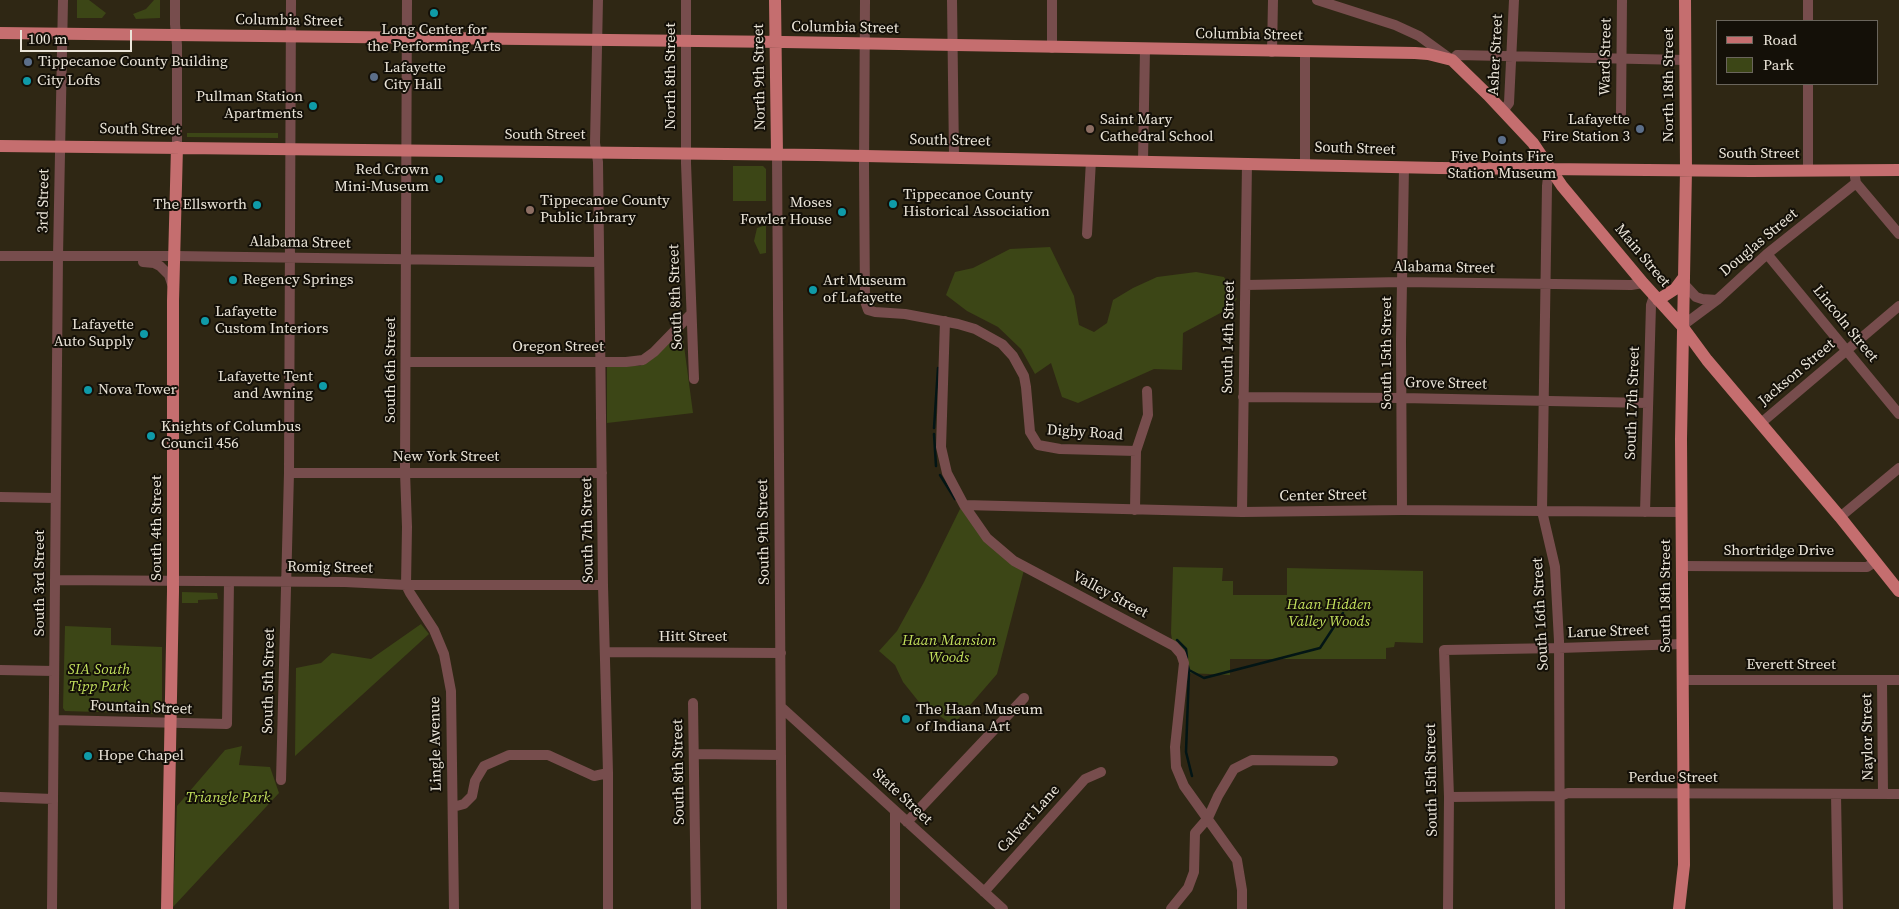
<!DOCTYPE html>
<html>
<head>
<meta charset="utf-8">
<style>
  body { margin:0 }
  #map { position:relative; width:1899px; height:909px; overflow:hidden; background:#2f2714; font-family:"Source Serif 4",serif }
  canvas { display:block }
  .legend { position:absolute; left:1716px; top:20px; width:162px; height:65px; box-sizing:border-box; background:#141008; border:1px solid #6a655c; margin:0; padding:6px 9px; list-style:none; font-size:15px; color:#ebe5d9 }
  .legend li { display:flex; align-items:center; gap:10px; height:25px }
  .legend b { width:25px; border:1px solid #6a655c }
  .scale { position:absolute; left:20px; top:30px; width:112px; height:22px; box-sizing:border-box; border:2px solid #ebe5d9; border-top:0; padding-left:6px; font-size:15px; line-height:18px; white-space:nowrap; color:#ebe5d9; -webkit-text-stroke:4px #141008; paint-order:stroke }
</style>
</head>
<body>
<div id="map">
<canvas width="1899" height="909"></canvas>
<ul class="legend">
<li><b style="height:6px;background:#c56e6f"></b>Road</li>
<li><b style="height:14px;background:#3c4616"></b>Park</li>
</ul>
<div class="scale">100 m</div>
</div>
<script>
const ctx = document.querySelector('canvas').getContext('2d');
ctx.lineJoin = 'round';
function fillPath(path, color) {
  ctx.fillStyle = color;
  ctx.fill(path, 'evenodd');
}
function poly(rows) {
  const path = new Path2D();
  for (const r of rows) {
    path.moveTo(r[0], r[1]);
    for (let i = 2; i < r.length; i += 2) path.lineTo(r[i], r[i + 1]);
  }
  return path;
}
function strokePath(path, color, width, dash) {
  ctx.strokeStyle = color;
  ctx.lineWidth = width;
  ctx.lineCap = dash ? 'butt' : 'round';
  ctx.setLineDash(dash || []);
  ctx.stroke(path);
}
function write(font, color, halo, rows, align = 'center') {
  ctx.font = font + ' "Source Serif 4",serif';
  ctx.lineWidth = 4;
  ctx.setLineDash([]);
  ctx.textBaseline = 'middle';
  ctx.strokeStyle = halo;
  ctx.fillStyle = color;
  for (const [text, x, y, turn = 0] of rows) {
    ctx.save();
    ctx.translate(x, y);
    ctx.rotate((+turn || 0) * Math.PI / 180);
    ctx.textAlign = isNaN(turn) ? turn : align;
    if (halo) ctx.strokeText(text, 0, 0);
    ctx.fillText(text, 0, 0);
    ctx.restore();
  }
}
fillPath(poly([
  [77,0,89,0,106,13,102,18,77,18],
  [154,0,160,0,160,18,136,19,133,14,146,9],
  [187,133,278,133,278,138,187,137],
  [733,166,763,166,766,169,766,201,733,201],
  [766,225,766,253,760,254,754,241,757,228],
  [1050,247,1074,296,1079,325,1094,332,1107,323,1113,300,1133,288,1157,277,1196,272,1224,277,1237,299,1226,310,1183,333,1182,370,1154,369,1078,403,1062,397,1051,363,1035,374,1021,349,998,327,967,311,946,295,955,272,973,268,1010,249],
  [682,331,693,413,607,423,607,365,640,366,656,356,671,338],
  [961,507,1024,570,997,674,953,725,919,702,903,682,895,665,879,651,897,631,924,582],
  [1173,567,1223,568,1222,581,1233,581,1233,595,1287,595,1287,568,1423,571,1423,643,1395,642,1394,647,1386,648,1386,659,1230,659,1230,675,1187,673,1172,640,1171,633],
  [182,592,217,593,218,599,198,600,198,603,182,603],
  [421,624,429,634,295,756,296,668,321,663,332,653,371,659],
  [65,626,111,628,111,645,162,647,162,714,65,711,63,708],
  [242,746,239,765,270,767,279,793,173,907,177,806,225,750]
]), '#3c4616');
strokePath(poly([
  [934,428,938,368],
  [934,434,936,466],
  [940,475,955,499],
  [1177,640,1186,649,1187,658],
  [1188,666,1189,670,1204,678,1320,648,1343,613],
  [1189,671,1186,752,1192,776]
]), '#031515', 2.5);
strokePath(poly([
  [175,0,175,24,177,45,177,147],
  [407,0,405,472,407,527,406,585,410,593,434,630,444,654,451,691,454,909],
  [598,0,595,143,598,162,603,585,608,773,608,909],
  [686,0,686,163,694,379],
  [865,0,864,166,865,301,868,310,875,312,905,314,958,324,975,329,1002,344,1013,356,1024,376,1026,387,1030,432,1038,445,1060,449,1136,451],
  [952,0,954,157],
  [1052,0,1052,48],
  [1317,0,1395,25,1419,36,1452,60,1457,55,1685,60],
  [1808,21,1808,0],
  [1272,52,1273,0],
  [1503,111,1509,103,1514,0],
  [1621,114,1622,0],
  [777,154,782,909],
  [1143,161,1145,49],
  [1305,164,1305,52],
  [1549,168,1547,186,1542,511,1555,567,1559,641,1560,909],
  [1808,171,1808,84],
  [1855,177,1856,183,1899,234],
  [1087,234,1091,160],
  [1767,254,1899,414],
  [0,256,175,256,599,262],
  [143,262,154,263,160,266,169,275,172,284],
  [1683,283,1696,297,1702,299,1717,300],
  [1246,285,1402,282,1631,285,1643,283],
  [945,321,941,447,947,473,964,505,987,538,1014,561,1174,646,1181,654,1184,663,1175,747,1176,767,1184,786,1237,860,1242,890,1242,909],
  [1682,326,1717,300,1767,254,1856,183],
  [406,362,626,362,643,360,654,352,691,314],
  [1243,397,1402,398,1648,403],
  [1761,423,1899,306],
  [289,473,602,473],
  [0,497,55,498],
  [964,505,1242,512,1402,510,1682,512],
  [1135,510,1136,451,1148,415,1147,391],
  [1402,510,1401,340,1404,167],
  [1242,512,1247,163],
  [1645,512,1651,305,1654,296],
  [1840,517,1899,468],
  [1682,566,1867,567,1875,562],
  [55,580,345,582,406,585,603,585],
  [605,652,781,653],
  [0,670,54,671],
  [1683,680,1899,680],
  [1882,680,1883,794],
  [693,703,696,909],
  [781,707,1003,909],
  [54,720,227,724,229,582],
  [694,754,781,755],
  [281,780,289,473,291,0],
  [1836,794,1838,909],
  [0,797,53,799],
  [1449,797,1560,796,1568,793,1899,794],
  [453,807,464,804,472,796,475,781,484,766,509,755,548,755,594,776,608,773],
  [907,822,1024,698],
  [984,892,1085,779,1101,772],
  [52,909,58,256,63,0],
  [895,909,895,811],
  [1171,909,1188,888,1194,872,1195,833,1208,818,1218,796,1234,769,1252,760,1333,761],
  [1448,909,1449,797,1444,650,1559,648,1683,644]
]), '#774d4d', 10);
strokePath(poly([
  [775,0,777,154],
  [0,33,784,42,1415,53,1428,54,1452,60,1488,95,1533,143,1562,186,1643,283,1682,326,1707,360,1840,517,1899,591],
  [0,146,817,155,1439,168,1751,171,1899,170],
  [1658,300,1675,289,1684,277],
  [167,909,173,591,173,301,177,147],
  [1679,909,1684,865,1681,439,1686,170,1685,0]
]), '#c56e6f', 12);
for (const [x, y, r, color] of [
  [434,13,5,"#0f9aa8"],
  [28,62,5,"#5c6f8a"],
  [374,77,5,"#5c6f8a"],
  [27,81,5,"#0f9aa8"],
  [313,106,5,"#0f9aa8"],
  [1090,129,5,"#8d6e63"],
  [1640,129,5,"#5c6f8a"],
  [1502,140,5,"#5c6f8a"],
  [439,179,5,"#0f9aa8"],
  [893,204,5,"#0f9aa8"],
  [257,205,5,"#0f9aa8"],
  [530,210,5,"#8d6e63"],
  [842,212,5,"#0f9aa8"],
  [233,280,5,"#0f9aa8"],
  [813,290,5,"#0f9aa8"],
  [205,321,5,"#0f9aa8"],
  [144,334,5,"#0f9aa8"],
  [323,386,5,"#0f9aa8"],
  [88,390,5,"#0f9aa8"],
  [151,436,5,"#0f9aa8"],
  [906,719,5,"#0f9aa8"],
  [88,756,5,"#0f9aa8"]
]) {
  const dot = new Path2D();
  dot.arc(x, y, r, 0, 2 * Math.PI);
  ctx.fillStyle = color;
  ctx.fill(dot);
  strokePath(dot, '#141008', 2);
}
write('15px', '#ebe5d9', '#141008', [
  ["Columbia Street",289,21,1],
  ["Columbia Street",845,28,1],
  ["Columbia Street",1249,35,1],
  ["Asher Street",1496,55,-87],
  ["Ward Street",1606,57,-89],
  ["North 8th Street",671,76,-90],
  ["North 9th Street",760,77,-91],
  ["North 18th Street",1669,85,-90],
  ["South Street",140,130,1],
  ["South Street",545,135],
  ["South Street",950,141,1],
  ["South Street",1355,149,2],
  ["South Street",1759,154],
  ["3rd Street",44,201,-89],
  ["Alabama Street",300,243,1],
  ["Douglas Street",1759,243,-40],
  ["Main Street",1642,256,50],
  ["Alabama Street",1444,268,1],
  ["South 8th Street",676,297,-92],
  ["Lincoln Street",1845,324,51],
  ["South 14th Street",1229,337,-89],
  ["Oregon Street",558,347],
  ["South 15th Street",1387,353,-90],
  ["South 6th Street",391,370,-90],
  ["Jackson Street",1797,373,-40],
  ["Grove Street",1446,384,1],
  ["South 17th Street",1633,403,-88],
  ["Digby Road",1085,433,4],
  ["New York Street",446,457],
  ["Center Street",1323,496,-1],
  ["South 4th Street",157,528,-90],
  ["South 7th Street",588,530,-91],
  ["South 9th Street",764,532,-91],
  ["Shortridge Drive",1779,551],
  ["Romig Street",330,568,1],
  ["South 3rd Street",40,583,-90],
  ["Valley Street",1110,595,28],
  ["South 18th Street",1666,596,-90],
  ["South 16th Street",1541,614,-93],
  ["Larue Street",1608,632,-2],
  ["Hitt Street",693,637],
  ["Everett Street",1791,665],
  ["South 5th Street",269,681,-89],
  ["Fountain Street",141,708,2],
  ["Naylor Street",1868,737,-91],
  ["Lingle Avenue",436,744,-91],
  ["South 8th Street",679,772,-91],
  ["Perdue Street",1673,778],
  ["South 15th Street",1432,780,-91],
  ["State Street",902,797,43],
  ["Calvert Lane",1029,819,-48]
]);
write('15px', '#ebe5d9', '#141008', [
  ["Long Center for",434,30,"center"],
  ["the Performing Arts",434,47,"center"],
  ["Tippecanoe County Building",38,62],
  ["Lafayette",384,68],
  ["City Hall",384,85],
  ["City Lofts",37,81],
  ["Pullman Station",303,97,"right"],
  ["Apartments",303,114,"right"],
  ["Saint Mary",1100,120],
  ["Cathedral School",1100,137],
  ["Lafayette",1630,120,"right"],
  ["Fire Station 3",1630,137,"right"],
  ["Five Points Fire",1502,157,"center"],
  ["Station Museum",1502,174,"center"],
  ["Red Crown",429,170,"right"],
  ["Mini-Museum",429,187,"right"],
  ["Tippecanoe County",903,195],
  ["Historical Association",903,212],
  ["Tippecanoe County",540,201],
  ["Public Library",540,218],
  ["Moses",832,203,"right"],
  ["Fowler House",832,220,"right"],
  ["The Ellsworth",247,205,"right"],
  ["Regency Springs",243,280],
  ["Art Museum",823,281],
  ["of Lafayette",823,298],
  ["Lafayette",215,312],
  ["Custom Interiors",215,329],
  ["Lafayette",134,325,"right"],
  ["Auto Supply",134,342,"right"],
  ["Lafayette Tent",313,377,"right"],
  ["and Awning",313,394,"right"],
  ["Nova Tower",98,390],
  ["Knights of Columbus",161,427],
  ["Council 456",161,444],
  ["The Haan Museum",916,710],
  ["of Indiana Art",916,727],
  ["Hope Chapel",98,756]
], 'left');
write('italic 15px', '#c2df5c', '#141008', [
  ["Haan Hidden",1329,605],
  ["Valley Woods",1329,622],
  ["Haan Mansion",949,641],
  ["Woods",949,658],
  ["SIA South",99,670],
  ["Tipp Park",99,687],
  ["Triangle Park",228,798]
]);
</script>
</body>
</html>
